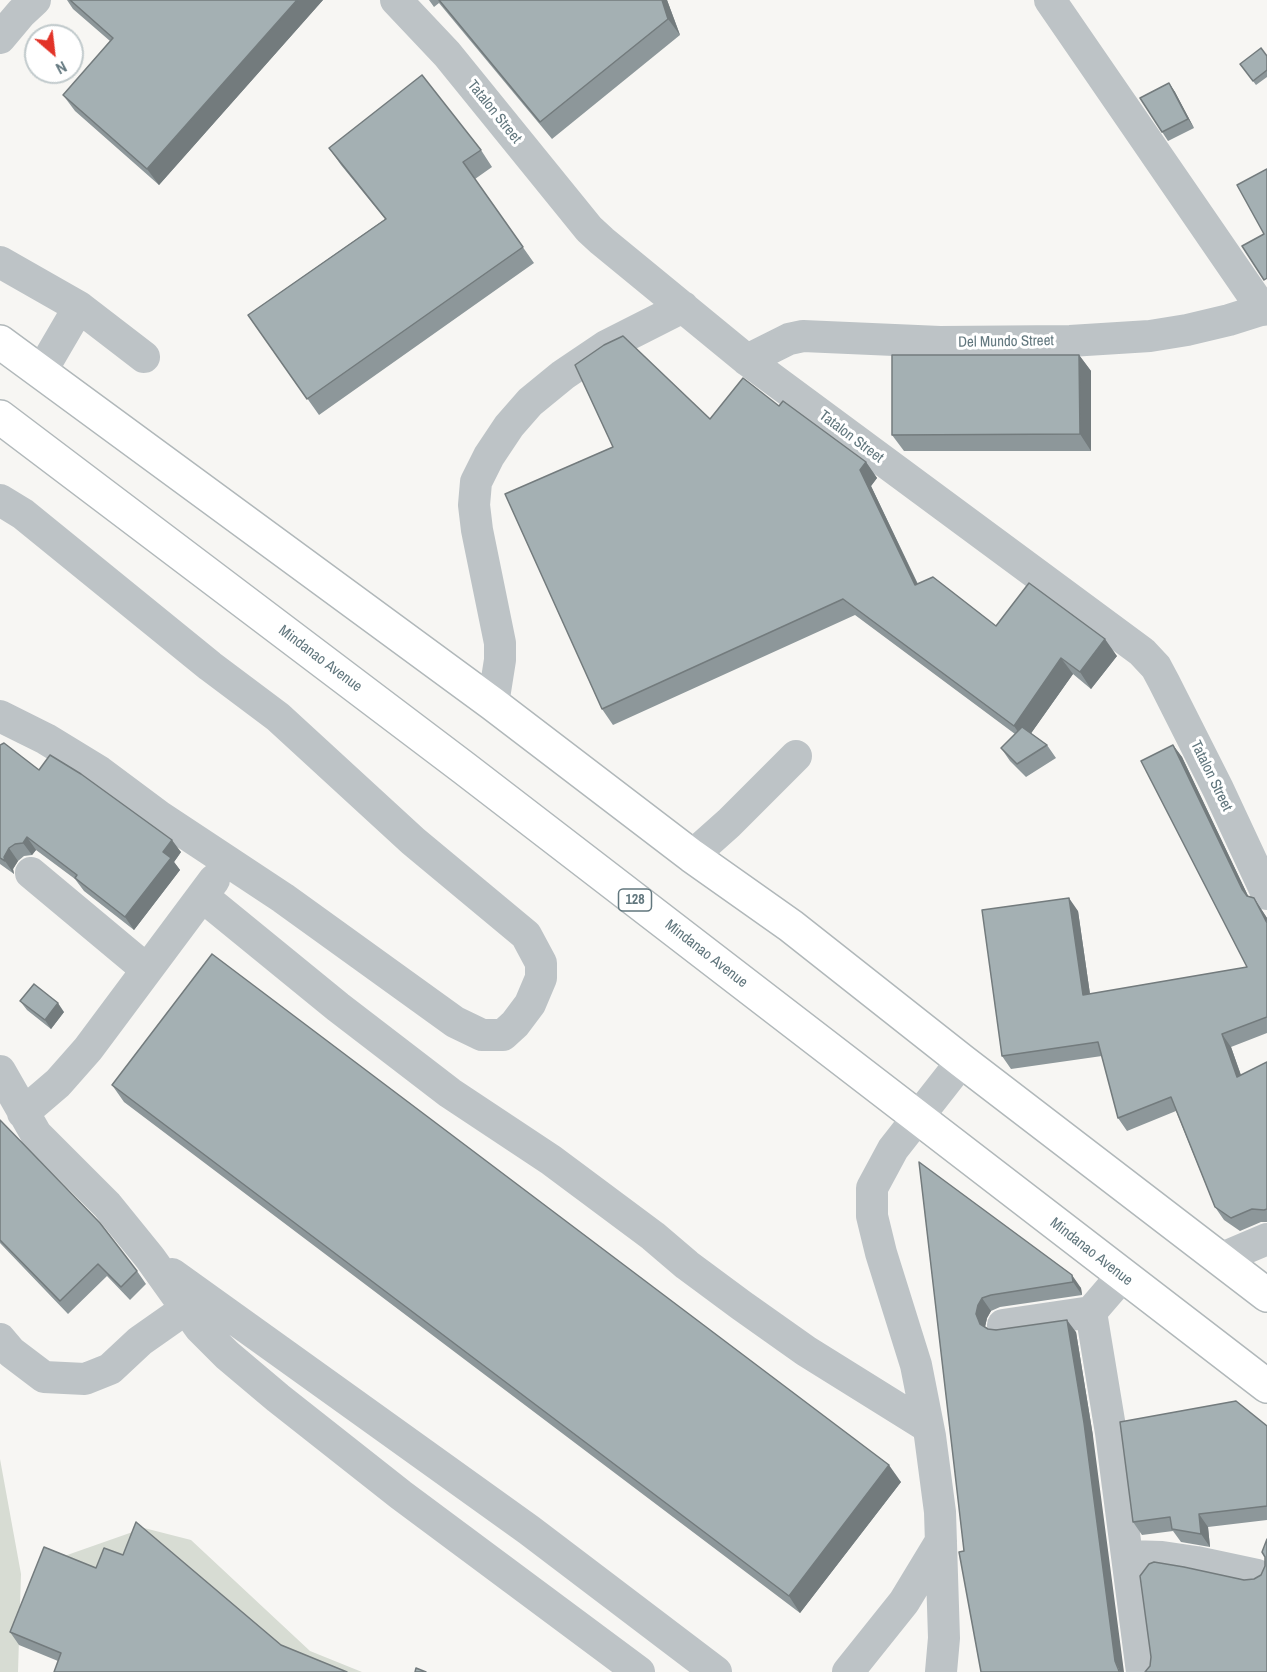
<!DOCTYPE html>
<html>
<head>
<meta charset="utf-8">
<style>
  body { margin:0 }
  #map { position:relative; width:1267px; height:1672px; overflow:hidden; background:#f7f6f3; font-family:"Archivo Narrow",sans-serif }
  canvas { display:block }
  .north { position:absolute; left:24px; top:24px; width:60px; height:60px; box-sizing:border-box; background:#fff; border:2px solid #c0c9cb; border-radius:50%; rotate:152deg; font-size:16px; font-weight:700; line-height:24px; text-align:center; color:#62777e }
  .north::after { content:''; display:block; margin:auto; width:21px; height:27px; background:#e23328; clip-path:polygon(50% 0,100% 100%,50% 72%,0 100%) }
</style>
</head>
<body>
<div id="map">
<canvas width="1267" height="1672"></canvas>
<div class="north">N</div>
</div>
<script>
const ctx = document.querySelector('canvas').getContext('2d');
ctx.lineJoin = 'round';
function fillPath(path, color) {
  ctx.fillStyle = color;
  ctx.fill(path, 'evenodd');
}
function poly(rows) {
  const path = new Path2D();
  for (const r of rows) {
    path.moveTo(r[0], r[1]);
    for (let i = 2; i < r.length; i += 2) path.lineTo(r[i], r[i + 1]);
  }
  return path;
}
function strokePath(path, color, width, dash) {
  ctx.strokeStyle = color;
  ctx.lineWidth = width;
  ctx.lineCap = dash ? 'butt' : 'round';
  ctx.setLineDash(dash || []);
  ctx.stroke(path);
}
function write(font, color, halo, rows, align = 'center') {
  ctx.font = font + ' "Archivo Narrow",sans-serif';
  ctx.lineWidth = 6;
  ctx.setLineDash([]);
  ctx.textBaseline = 'middle';
  ctx.strokeStyle = halo;
  ctx.fillStyle = color;
  for (const [text, x, y, turn = 0] of rows) {
    ctx.save();
    ctx.translate(x, y);
    ctx.rotate((+turn || 0) * Math.PI / 180);
    ctx.textAlign = isNaN(turn) ? turn : align;
    if (halo) ctx.strokeText(text, 0, 0);
    ctx.fillText(text, 0, 0);
    ctx.restore();
  }
}
fillPath(poly([
  [0,1459,21,1574,18,1672,0,1672],
  [144,1528,191,1540,310,1651,362,1672,324,1672,53,1560]
]), '#d7dcd3');
const major = poly([
  [0,342,493,704,692,856,791,926,962,1061,1267,1295],
  [0,417,464,768,1267,1386]
]);
strokePath(major, '#b1b8ba', 36);
strokePath(poly([
  [396,0,447,54,589,229,602,241,747,360,1142,652,1156,667,1164,682,1218,789,1267,894],
  [1050,0,1263,310],
  [0,38,21,13,35,0],
  [0,262,79,307],
  [747,360,789,339,803,336,940,342,1070,341,1150,336,1187,330,1229,320,1267,308],
  [41,372,79,307,144,357],
  [0,500,23,514,210,666,278,717,413,841,526,935,541,963,541,978,530,1004,515,1024,503,1035,482,1035,455,1022,283,898,159,816,100,772,46,739,0,716],
  [493,704,500,660,500,643,477,530,474,505,476,482,489,456,509,426,530,402,563,375,606,346,683,307],
  [692,856,729,823,796,756],
  [31,873,146,969],
  [202,896,338,1007,450,1093,551,1160,653,1236,687,1265,741,1305,806,1351,928,1427],
  [0,1071,36,1134,107,1205,150,1258,200,1328,227,1355,278,1398,401,1495,639,1672],
  [23,1113,58,1083,88,1049,214,880],
  [1220,1259,1267,1239],
  [172,1274,529,1530,716,1672],
  [1091,1312,1111,1433,1142,1672],
  [1003,1325,1091,1312,1122,1276],
  [0,1339,11,1352,44,1377,85,1379,110,1369,140,1341,187,1308],
  [1128,1556,1162,1557,1196,1562,1257,1575],
  [848,1672,904,1602,941,1541],
  [941,1672,944,1638,940,1512,930,1436,916,1365,881,1253,872,1216,872,1188,893,1149,962,1061]
]), '#bdc3c6', 32);
strokePath(major, '#fff', 33);
fillPath(poly([
  [67,0,323,0,159,185,75,111,63,95,110,41,73,9],
  [429,0,667,0,680,35,552,139,439,3,434,7],
  [1267,56,1267,77,1256,85,1240,64],
  [1169,83,1175,92,1194,128,1168,141,1140,98],
  [329,148,481,150,492,167,475,179,534,263,319,415,248,315,385,219,341,165],
  [1079,355,1091,371,1091,451,904,451,892,435],
  [779,406,866,462,877,478,871,486,918,584,996,626,1117,656,1091,689,1073,674,1031,733,1047,745,1056,758,1026,777,1010,761,1001,748,1015,734,855,615,613,725,602,709,613,447,710,419],
  [0,745,39,770,181,852,174,862,180,870,134,930,84,891,75,879,36,850,32,855,24,856,18,861,13,869,14,874,0,864],
  [1173,745,1182,757,1248,896,1254,898,1267,918,1267,1033,1231,1047,1241,1075,1267,1062,1267,1222,1261,1222,1240,1231,1224,1220,1215,1207,1176,1111,1127,1131,1118,1118,1102,1056,1011,1069,1002,1056,1078,911,1090,994,1247,967],
  [20,1001,64,1012,51,1029,27,1010],
  [112,1085,901,1482,800,1613,124,1102],
  [0,1120,137,1271,146,1284,130,1300,107,1276,68,1314,0,1243],
  [919,1162,1081,1288,1082,1295,1000,1307,991,1311,987,1318,985,1327,988,1329,1076,1332,1093,1436,964,1551],
  [1267,1426,1267,1520,1208,1527,1210,1547,1181,1542,1173,1531,1142,1535,1133,1522],
  [10,1632,281,1645,58,1661,19,1645]
]), '#8d979a');
fillPath(poly([
  [297,0,323,0,159,185,147,169],
  [662,0,667,0,680,35,668,19],
  [1169,83,1175,92,1194,128,1188,119],
  [1079,355,1091,371,1091,451,1080,434],
  [866,462,877,478,871,486,926,602,915,585,860,470],
  [1105,639,1117,656,1091,689,1080,672],
  [1061,658,1073,674,1025,742,1014,726],
  [1173,745,1182,757,1251,902,1242,889],
  [27,837,36,850,32,855,23,843],
  [172,840,181,852,174,862,180,870,134,930,125,917,163,852],
  [9,848,18,861,13,869,14,874,5,861,4,857],
  [1069,898,1078,911,1092,1008,1083,995],
  [1254,898,1267,918,1267,923],
  [58,1003,64,1012,51,1029,45,1020],
  [1222,1034,1231,1047,1246,1090,1237,1077],
  [1072,1275,1081,1288,1082,1295,1073,1282],
  [982,1298,991,1311,987,1318,985,1327,980,1324,976,1314,978,1305],
  [1067,1320,1076,1332,1093,1436,1124,1672,1120,1672,1115,1661],
  [889,1465,901,1482,800,1613,789,1596],
  [1199,1514,1208,1527,1210,1547,1201,1534]
]), '#737b7d');
const building = poly([
  [70,0,297,0,147,169,63,95,113,38,70,0],
  [439,0,662,0,668,19,540,122,439,0],
  [1261,48,1267,56,1267,70,1253,81,1240,64,1261,48],
  [422,75,481,150,463,162,523,247,307,399,248,315,386,219,329,148,422,75],
  [1169,83,1188,119,1162,132,1140,98,1169,83],
  [1267,169,1267,278,1264,280,1242,246,1264,234,1237,185,1267,169],
  [623,336,710,419,743,378,779,406,783,401,866,462,860,470,915,585,933,577,996,626,1029,583,1105,639,1080,672,1061,658,1014,726,843,599,602,709,505,494,613,447,575,365,604,345,623,336],
  [892,355,1079,355,1080,434,892,435,892,355],
  [1022,727,1047,745,1017,764,1001,748,1022,727],
  [4,743,39,770,50,755,81,774,172,840,163,852,171,858,125,917,75,878,77,875,27,837,23,843,15,844,9,848,4,857,5,861,0,858,0,745,4,743],
  [1173,745,1242,889,1247,896,1254,898,1267,923,1267,1017,1222,1034,1237,1077,1267,1062,1267,1209,1264,1210,1252,1209,1231,1218,1215,1207,1171,1097,1118,1118,1098,1042,1002,1056,982,910,1069,898,1083,995,1247,967,1141,761,1173,745],
  [212,954,889,1465,789,1596,112,1085,212,954],
  [34,984,58,1003,45,1020,20,1001,34,984],
  [0,1120,100,1223,137,1271,121,1287,98,1264,60,1301,0,1240,0,1120],
  [919,1162,1072,1275,1073,1282,991,1295,982,1298,978,1305,976,1314,980,1324,988,1329,996,1330,1067,1320,1084,1423,1115,1661,1119,1671,1121,1672,981,1672,959,1552,964,1551,919,1162],
  [1236,1401,1267,1426,1267,1506,1199,1514,1201,1534,1172,1529,1170,1517,1133,1522,1120,1422,1236,1401],
  [136,1522,281,1645,347,1672,54,1672,61,1653,10,1632,44,1547,96,1568,104,1548,123,1555,136,1522],
  [1267,1539,1267,1672,1145,1672,1150,1666,1151,1657,1140,1576,1149,1564,1154,1562,1184,1567,1244,1580,1254,1579,1261,1575,1265,1566,1265,1557,1262,1552,1267,1539],
  [416,1668,426,1672,415,1672,416,1668]
]);
fillPath(building, '#a4b0b3');
strokePath(building, '#737b7d', 1.5);
for (const [x, y, w] of [
  [635,900,33]
]) {
  const box = new Path2D();
  box.roundRect(x - w / 2, y - 11, w, 22, 4.5);
  ctx.fillStyle = '#fff';
  ctx.fill(box);
  strokePath(box, '#62777e', 1.5);
}
write('bold 14px', '#62777e', null, [
  ["128",635,900]
]);
write('15px', '#62777e', '#fff', [
  ["Tatalon Street",494,112,51],
  ["Del Mundo Street",1006,342,-1],
  ["Tatalon Street",851,437,37],
  ["Mindanao Avenue",320,659,37],
  ["Tatalon Street",1211,776,64],
  ["Mindanao Avenue",706,954,38],
  ["Mindanao Avenue",1091,1252,38]
]);
</script>
</body>
</html>
